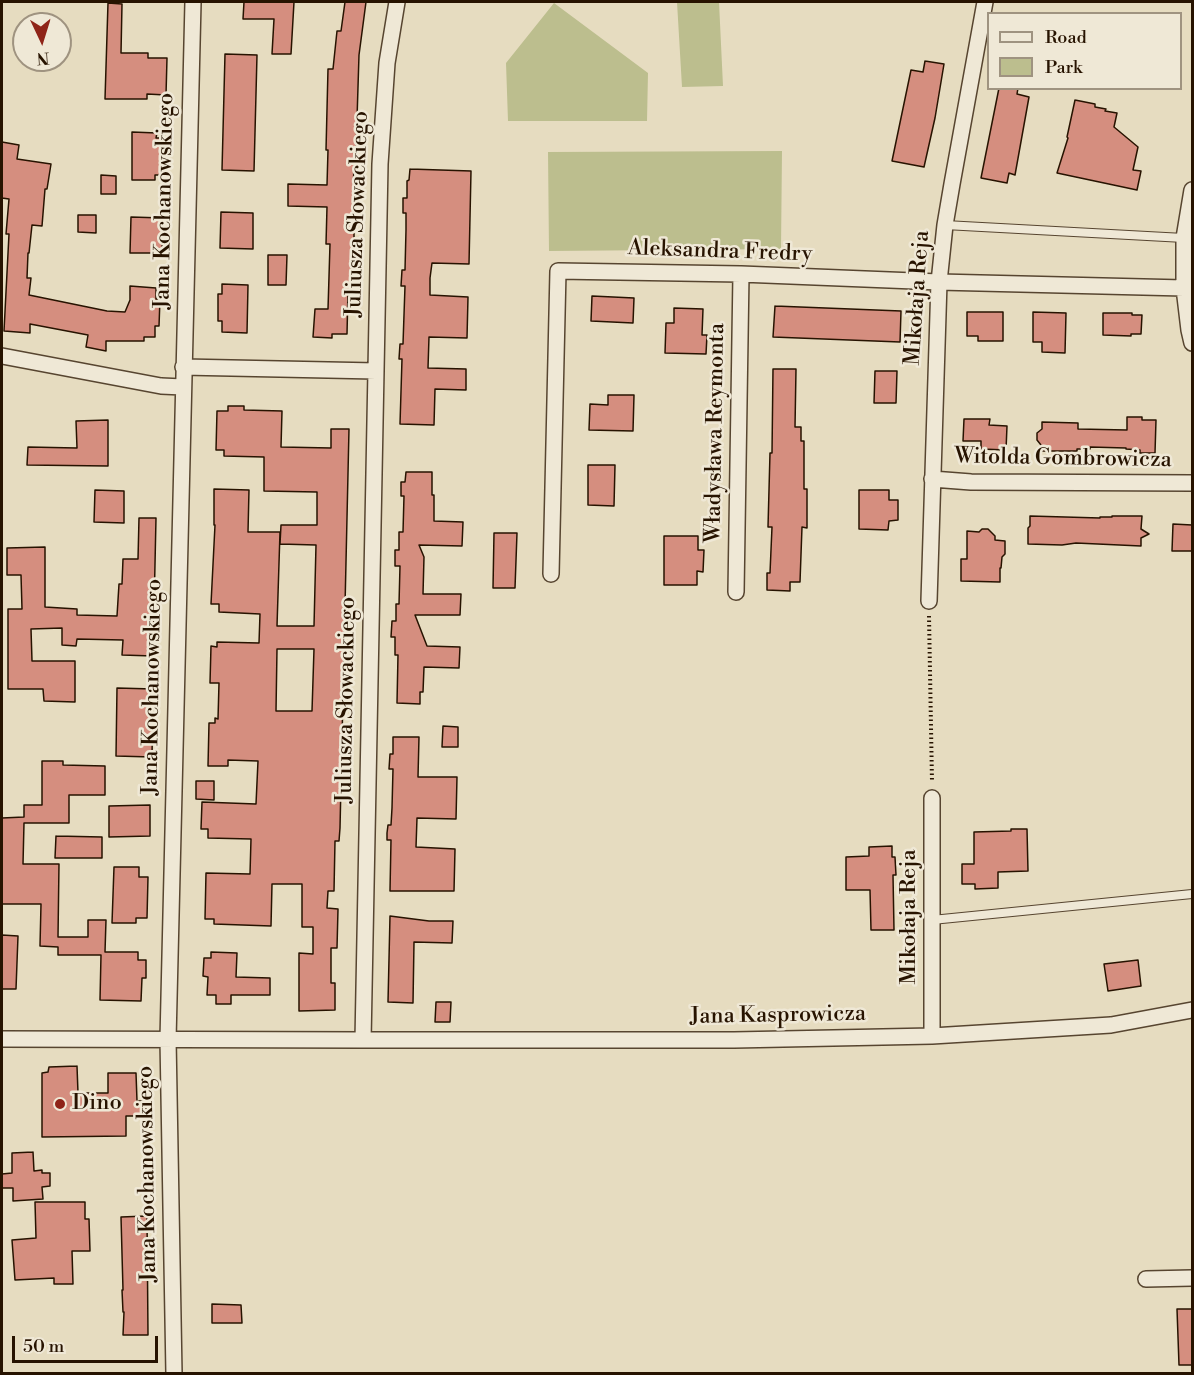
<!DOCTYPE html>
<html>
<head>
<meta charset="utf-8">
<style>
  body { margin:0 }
  #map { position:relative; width:1194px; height:1375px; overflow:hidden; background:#e6dcc0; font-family:"Libre Bodoni",serif }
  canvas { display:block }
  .frame { position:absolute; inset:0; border:3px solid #271300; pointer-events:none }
  .legend { position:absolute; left:987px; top:12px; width:195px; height:78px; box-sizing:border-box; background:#efe8d6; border:2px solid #9f9380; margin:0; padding:8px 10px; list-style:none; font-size:18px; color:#271300 }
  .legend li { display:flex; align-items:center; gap:12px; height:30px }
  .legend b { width:30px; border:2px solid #9f9380 }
  .north { position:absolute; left:12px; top:12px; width:60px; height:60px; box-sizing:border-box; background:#efe8d6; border:2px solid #9f9380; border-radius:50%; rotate:176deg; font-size:16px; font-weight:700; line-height:24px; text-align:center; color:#271300 }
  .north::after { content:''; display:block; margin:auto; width:21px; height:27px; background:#8f2418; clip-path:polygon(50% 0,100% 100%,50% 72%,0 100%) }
  .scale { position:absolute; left:12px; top:1336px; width:146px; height:27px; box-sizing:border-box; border:3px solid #271300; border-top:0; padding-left:8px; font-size:18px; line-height:21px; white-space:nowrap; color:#271300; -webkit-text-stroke:4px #efe8d6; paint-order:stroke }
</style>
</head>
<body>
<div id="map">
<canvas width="1194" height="1375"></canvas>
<div class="frame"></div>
<ul class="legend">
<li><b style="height:8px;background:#efe8d6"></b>Road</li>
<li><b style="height:16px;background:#bcbe8e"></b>Park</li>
</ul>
<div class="north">N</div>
<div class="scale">50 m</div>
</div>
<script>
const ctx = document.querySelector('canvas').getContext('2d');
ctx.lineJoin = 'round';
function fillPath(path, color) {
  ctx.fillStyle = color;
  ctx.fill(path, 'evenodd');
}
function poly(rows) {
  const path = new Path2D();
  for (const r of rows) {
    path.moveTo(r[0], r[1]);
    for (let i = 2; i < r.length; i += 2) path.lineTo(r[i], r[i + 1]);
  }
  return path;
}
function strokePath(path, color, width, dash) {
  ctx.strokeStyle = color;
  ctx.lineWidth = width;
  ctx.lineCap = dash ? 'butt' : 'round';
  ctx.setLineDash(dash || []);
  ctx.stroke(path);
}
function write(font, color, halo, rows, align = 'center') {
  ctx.font = font + ' "Libre Bodoni",serif';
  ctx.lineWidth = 5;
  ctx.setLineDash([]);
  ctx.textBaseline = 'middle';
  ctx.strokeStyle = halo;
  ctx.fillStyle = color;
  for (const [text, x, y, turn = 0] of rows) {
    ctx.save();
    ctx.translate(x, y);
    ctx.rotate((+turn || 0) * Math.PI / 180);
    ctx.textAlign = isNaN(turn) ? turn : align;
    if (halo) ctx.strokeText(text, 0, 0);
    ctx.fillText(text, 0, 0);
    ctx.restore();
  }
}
fillPath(poly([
  [677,2,719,2,723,86,682,87],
  [554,3,648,73,647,121,508,121,506,63],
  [782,151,781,249,549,251,548,152]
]), '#bcbe8e');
const building = poly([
  [244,2,294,2,291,54,272,54,274,19,243,19,244,2],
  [345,2,366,2,359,55,356,151,354,151,353,223,354,223,354,244,352,244,351,291,348,291,347,334,332,334,332,338,313,337,315,309,328,309,330,244,326,244,327,207,288,206,288,184,327,185,328,150,326,150,328,69,333,69,337,31,341,31,345,2],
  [108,3,122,4,121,53,148,53,148,58,167,58,166,95,147,94,147,99,105,99,108,3],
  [225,54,257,55,254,171,222,170,225,54],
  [925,61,944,64,935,118,924,167,892,161,911,70,923,72,925,61],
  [999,88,1018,88,1017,94,1029,97,1015,175,1009,173,1007,183,981,178,999,88],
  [1075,100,1095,104,1095,107,1106,109,1105,111,1117,113,1114,127,1138,147,1133,170,1141,171,1137,190,1057,173,1068,138,1067,137,1075,100],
  [132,132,157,133,156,138,165,138,165,175,155,175,155,180,132,180,132,132],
  [2,142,19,145,17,159,51,164,47,189,45,189,42,226,32,225,29,253,28,253,27,278,31,278,29,295,107,311,125,312,130,300,130,286,156,288,156,299,160,299,159,326,155,326,155,337,144,337,144,341,106,341,106,351,86,347,88,335,30,324,30,333,4,331,9,234,6,234,9,199,2,198,2,142],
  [410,169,471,171,469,264,432,263,430,278,430,295,468,297,467,338,429,337,428,368,466,369,466,390,435,389,434,425,400,424,402,359,399,359,400,344,403,344,405,286,401,286,402,270,405,270,406,230,406,213,403,213,403,198,407,198,407,181,409,180,410,169],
  [101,175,116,176,116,194,101,194,101,175],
  [221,212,253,213,253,249,220,248,221,212],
  [78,215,96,215,96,233,78,232,78,215],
  [131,217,163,218,162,253,130,253,131,217],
  [268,255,287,255,286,285,268,285,268,255],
  [222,284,248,285,247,333,222,332,222,321,218,321,218,294,222,294,222,284],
  [592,296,634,298,633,323,591,321,592,296],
  [775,306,901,311,900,342,773,337,775,306],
  [674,308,703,309,702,335,707,335,706,354,665,353,666,323,674,323,674,308],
  [967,312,1003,312,1003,341,978,341,978,336,967,336,967,312],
  [1033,312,1066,313,1065,353,1042,352,1042,342,1033,342,1033,312],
  [1103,313,1132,313,1132,315,1142,315,1141,334,1131,334,1131,336,1103,335,1103,313],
  [773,369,796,369,795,427,801,427,801,441,804,441,804,489,807,489,807,528,802,527,800,582,790,582,790,591,767,590,767,573,770,573,772,527,768,527,770,453,772,453,773,369],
  [875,371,897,371,896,403,874,403,875,371],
  [608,395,634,395,633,431,589,430,590,404,608,405,608,395],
  [228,406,244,406,244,410,282,411,281,447,331,448,331,429,349,429,340,828,339,841,335,841,334,891,328,891,327,908,338,909,337,948,331,948,331,983,335,983,335,1010,299,1011,299,953,313,954,313,927,302,927,302,884,272,884,271,926,214,924,214,919,205,919,206,873,250,874,251,839,208,838,208,829,201,829,202,802,256,804,258,761,228,760,228,766,208,766,209,723,215,723,215,718,218,719,219,683,210,683,211,646,217,647,217,642,259,643,260,614,219,612,219,604,211,604,215,525,214,525,214,489,249,490,248,532,280,532,277,626,314,626,316,545,280,544,281,525,317,525,317,492,264,491,264,457,224,456,224,450,216,450,217,411,228,411,228,406],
  [277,649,314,649,312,711,276,711,277,649],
  [1127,417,1142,417,1142,420,1156,420,1155,453,1140,453,1140,450,1126,449,1126,448,1090,447,1090,449,1077,449,1077,451,1041,451,1041,445,1037,440,1037,433,1042,429,1042,422,1078,423,1078,429,1127,430,1127,417],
  [964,419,990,419,989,425,1007,426,1006,450,981,449,981,441,963,441,964,419],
  [108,420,108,466,27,465,28,447,77,448,76,421,108,420],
  [588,465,615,465,614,506,588,505,588,465],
  [406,472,432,472,432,495,434,495,434,521,463,522,462,546,419,545,424,557,423,594,461,594,460,615,415,615,427,646,460,647,459,668,424,667,423,692,420,692,420,704,397,703,398,655,395,655,395,637,391,637,392,621,396,621,396,604,399,604,400,566,395,566,395,550,399,550,399,532,403,532,404,496,401,496,401,482,405,482,406,472],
  [95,490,124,491,124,523,94,522,95,490],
  [859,490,889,490,889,500,898,500,898,520,889,521,888,530,859,529,859,490],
  [1030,516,1100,518,1100,517,1112,517,1112,516,1142,516,1141,529,1149,534,1141,538,1141,546,1076,543,1062,545,1028,544,1028,528,1030,526,1030,516],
  [139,518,156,518,153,656,122,655,123,640,77,639,76,646,62,645,62,628,31,629,32,661,75,661,75,702,44,701,43,689,8,689,8,609,22,609,21,575,7,575,7,548,45,547,45,607,77,609,77,615,117,616,119,584,122,584,123,559,138,559,139,518],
  [1173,524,1192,525,1192,551,1172,551,1173,524],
  [982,529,988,529,995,536,995,540,1005,541,1005,554,1002,557,1001,568,1000,568,1000,582,961,581,961,559,967,559,967,531,979,532,982,529],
  [494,533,517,533,515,588,493,588,494,533],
  [664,536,698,536,698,550,704,550,703,572,697,571,697,585,664,585,664,536],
  [117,688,153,689,152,757,116,756,117,688],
  [443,726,458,727,458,747,442,747,443,726],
  [393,737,419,737,418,777,457,777,456,819,417,818,416,847,455,849,454,891,390,891,391,840,387,840,387,833,388,825,391,825,392,808,393,769,389,769,390,754,393,754,393,737],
  [42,761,63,761,63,765,105,766,105,795,69,795,69,823,24,823,23,864,59,864,58,937,88,937,88,920,106,920,105,952,138,952,138,960,146,960,146,978,142,978,141,1001,100,1000,101,955,58,955,58,947,40,946,41,904,2,904,2,818,24,817,24,805,42,805,42,761],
  [196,781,214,781,214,800,196,799,196,781],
  [150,805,150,836,109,837,109,806,150,805],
  [1011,829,1027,829,1028,871,998,872,998,888,975,889,975,884,962,884,962,864,974,864,974,832,1011,831,1011,829],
  [56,836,102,837,102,858,55,858,56,836],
  [892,846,892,857,895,857,896,875,893,875,894,930,871,930,870,890,846,890,846,857,869,856,869,847,892,846],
  [114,867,139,867,139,877,148,877,147,918,136,918,136,923,112,923,114,867],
  [390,916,429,921,453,921,452,943,414,942,413,1003,388,1002,390,916],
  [2,935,18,936,16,989,2,989,2,935],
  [211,952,237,953,236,977,270,978,270,995,231,995,231,1004,216,1004,216,995,207,995,208,977,203,976,204,958,211,958,211,952],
  [1138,960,1141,986,1108,991,1104,964,1138,960],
  [436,1002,451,1002,450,1022,435,1022,436,1002],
  [77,1066,78,1093,108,1093,108,1073,136,1073,137,1101,146,1101,146,1116,126,1116,126,1136,42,1137,42,1073,48,1072,49,1067,77,1066],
  [33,1152,34,1171,42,1170,42,1173,50,1173,50,1186,42,1187,43,1199,13,1201,13,1188,2,1188,2,1174,12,1173,12,1153,33,1152],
  [35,1202,85,1202,85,1219,89,1219,90,1251,72,1251,73,1284,54,1284,54,1278,15,1280,12,1240,36,1238,35,1202],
  [147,1216,148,1335,123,1335,124,1312,123,1312,122,1290,123,1290,121,1217,147,1216],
  [212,1304,241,1305,242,1323,212,1323,212,1304],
  [1177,1309,1192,1309,1192,1365,1179,1365,1177,1309]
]);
fillPath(building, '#d58e7f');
strokePath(building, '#271300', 1.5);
const service = poly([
  [945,225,1184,238],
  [932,920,1192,894]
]);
const minor = poly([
  [1192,190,1184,238,1184,288,1189,330,1192,343],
  [2,356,161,386,183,387],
  [183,367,376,371],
  [932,479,971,482,1192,483],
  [551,574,558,271,741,274,939,282,1184,288],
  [736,592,741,274],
  [929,601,939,282,945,225,952,184,985,2],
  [932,798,932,1036],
  [2,1039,363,1040,380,164,387,63,397,2],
  [363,1040,734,1040,932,1036,1111,1025,1192,1010],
  [1146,1279,1192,1278],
  [174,1374,168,1039,193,2]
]);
strokePath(service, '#574530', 10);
strokePath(minor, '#574530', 18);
strokePath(poly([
  [929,616,932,782]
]), '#271300', 4, [1.5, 3]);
strokePath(service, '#efe8d6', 8);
strokePath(minor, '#efe8d6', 15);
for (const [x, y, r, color] of [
  [60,1104,6,"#8f2418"]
]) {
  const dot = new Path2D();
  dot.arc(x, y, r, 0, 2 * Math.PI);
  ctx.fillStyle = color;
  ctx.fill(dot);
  strokePath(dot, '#efe8d6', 2);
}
write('22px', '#271300', '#efe8d6', [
  ["Jana Kochanowskiego",165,201,-89],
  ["Juliusza Słowackiego",358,214,-88],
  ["Aleksandra Fredry",720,252,2],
  ["Mikołaja Reja",918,298,-86],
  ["Władysława Reymonta",716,433,-89],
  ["Witolda Gombrowicza",1063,459,1],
  ["Jana Kochanowskiego",153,687,-89],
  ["Juliusza Słowackiego",347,700,-89],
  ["Mikołaja Reja",910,917,-90],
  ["Jana Kasprowicza",778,1016,-1],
  ["Jana Kochanowskiego",148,1174,-91]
]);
write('22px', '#271300', '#efe8d6', [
  ["Dino",72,1104]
], 'left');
</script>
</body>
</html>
